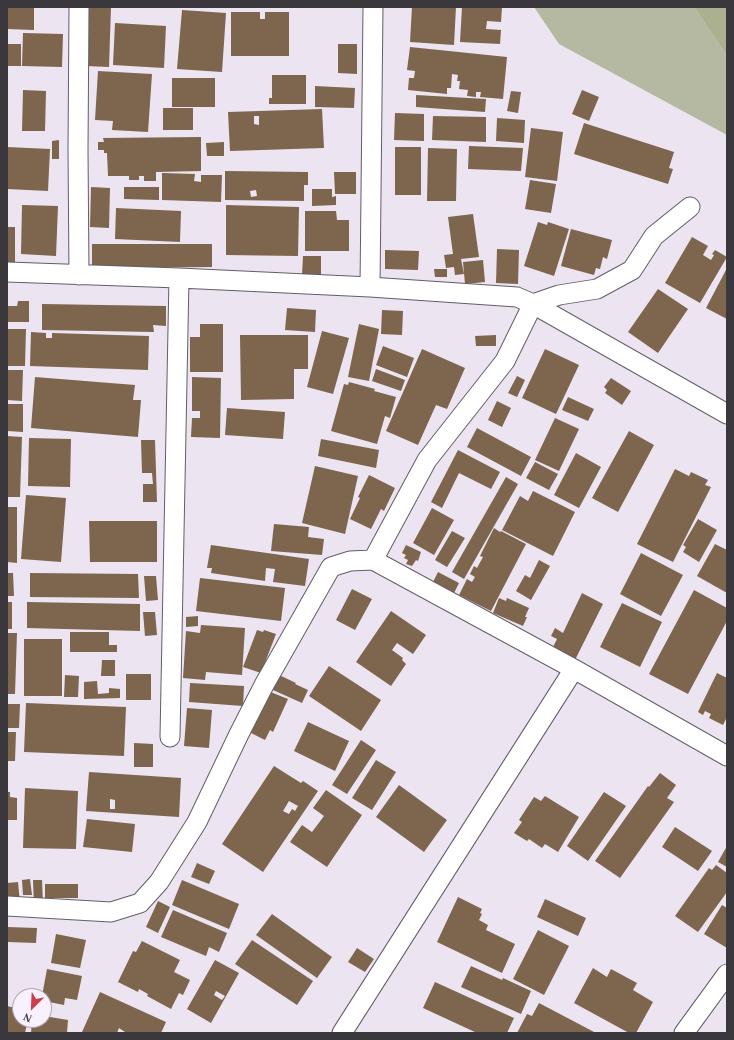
<!DOCTYPE html>
<html>
<head>
<meta charset="utf-8">
<style>
  body { margin:0 }
  #map { position:relative; width:734px; height:1040px; overflow:hidden; background:#ece4f1; font-family:Georgia,serif }
  canvas { display:block }
  .frame { position:absolute; inset:0; border:8px solid #3b383d; pointer-events:none }
  .north { position:absolute; left:12px; top:988px; width:40px; height:40px; box-sizing:border-box; background:#faf1fe; border:1px solid #aea7b1; border-radius:50%; rotate:204deg; font-size:11px; font-weight:700; line-height:16px; text-align:center; color:#3b383d }
  .north::after { content:''; display:block; margin:auto; width:14px; height:18px; background:#cd3d4b; clip-path:polygon(50% 0,100% 100%,50% 72%,0 100%) }
</style>
</head>
<body>
<div id="map">
<canvas width="734" height="1040"></canvas>
<div class="frame"></div>
<div class="north">N</div>
</div>
<script>
const ctx = document.querySelector('canvas').getContext('2d');
ctx.lineJoin = 'round';
function fillPath(path, color) {
  ctx.fillStyle = color;
  ctx.fill(path, 'evenodd');
}
function poly(rows) {
  const path = new Path2D();
  for (const r of rows) {
    path.moveTo(r[0], r[1]);
    for (let i = 2; i < r.length; i += 2) path.lineTo(r[i], r[i + 1]);
  }
  return path;
}
function strokePath(path, color, width, dash) {
  ctx.strokeStyle = color;
  ctx.lineWidth = width;
  ctx.lineCap = dash ? 'butt' : 'round';
  ctx.setLineDash(dash || []);
  ctx.stroke(path);
}
fillPath(poly([
  [534,7,694,7,727,56,727,135,559,44]
]), '#b6b9a1');
fillPath(poly([
  [694,7,727,7,727,56]
]), '#abb090');
fillPath(poly([
  [7,7,34,7,34,30,7,29],
  [88,7,111,7,109,67,86,66],
  [412,7,456,7,454,45,410,42],
  [462,7,502,7,501,22,487,21,486,29,501,30,500,44,460,42],
  [182,10,226,13,222,72,177,69],
  [231,12,260,12,260,19,265,19,265,12,289,12,289,56,231,56],
  [115,23,166,26,164,68,113,65],
  [23,33,63,34,62,67,22,66],
  [7,44,21,44,21,66,7,66],
  [338,44,357,44,357,74,338,73],
  [410,47,507,57,503,99,480,97,481,92,476,92,476,97,467,96,468,90,459,89,460,81,457,81,458,75,452,74,451,88,447,88,447,94,408,90,409,78,414,78,415,71,407,70],
  [98,71,152,74,148,132,112,130,113,121,95,120],
  [272,75,306,75,306,104,269,104,269,98,272,98],
  [172,78,215,78,215,107,172,107],
  [315,86,355,88,354,108,315,107],
  [23,90,46,91,45,131,22,131],
  [582,90,599,97,589,121,572,114],
  [511,91,521,92,518,113,507,111],
  [416,95,486,99,485,112,416,107],
  [163,108,193,108,193,130,163,130],
  [322,109,324,148,230,151,228,112],
  [254,116,259,116,259,125,254,124],
  [395,113,424,114,424,141,394,140],
  [433,116,486,117,486,142,432,140],
  [497,118,525,120,524,143,496,141],
  [584,123,674,152,669,168,673,169,668,184,574,154],
  [531,128,563,132,557,181,525,177],
  [201,137,201,171,156,172,156,181,144,181,144,176,139,176,139,180,129,180,129,176,108,176,107,153,104,153,104,150,98,150,98,142,104,142,103,138],
  [59,140,59,159,52,159,52,141],
  [224,142,224,156,207,156,206,143],
  [469,146,523,148,521,171,468,169],
  [7,147,50,149,48,191,7,189],
  [395,147,421,147,421,195,395,195],
  [428,148,457,149,456,201,427,201],
  [225,171,308,172,308,185,304,185,304,201,225,200],
  [256,190,257,196,251,197,250,191],
  [334,172,356,172,356,194,335,194],
  [162,173,195,174,194,181,201,182,201,175,222,175,221,202,162,200],
  [530,180,556,184,551,213,525,209],
  [91,187,110,188,109,228,90,227],
  [124,187,159,187,159,200,124,199],
  [312,189,332,189,332,197,336,196,336,205,312,206],
  [22,205,58,206,56,256,21,254],
  [226,205,299,207,298,256,226,255],
  [116,208,181,211,180,242,115,239],
  [305,211,336,211,337,220,349,220,349,251,305,251],
  [473,214,479,257,461,259,464,274,455,275,454,267,446,268,444,255,453,254,448,217],
  [538,222,547,225,548,222,569,229,554,276,524,266],
  [7,227,15,227,15,265,7,265],
  [571,229,612,240,607,259,603,257,600,269,596,268,594,275,561,266],
  [692,237,708,246,703,255,711,260,714,255,712,254,715,250,727,257,700,303,665,283],
  [92,244,212,244,212,267,92,268],
  [497,249,519,250,518,284,496,283],
  [385,250,419,251,418,270,385,269],
  [303,256,321,256,321,276,302,275],
  [483,260,485,282,465,284,463,262],
  [727,268,727,319,706,308],
  [434,269,447,269,447,277,435,277],
  [658,289,688,309,658,353,628,332],
  [18,301,29,301,29,322,7,322,7,306,17,306],
  [42,304,166,306,166,326,153,325,154,332,42,330],
  [287,308,316,310,315,332,285,330],
  [382,310,403,311,402,335,381,334],
  [200,324,223,324,223,372,190,372,190,337,200,337],
  [359,324,379,329,369,381,348,377],
  [7,329,26,329,25,366,7,366],
  [322,331,349,338,333,394,307,387],
  [31,332,46,333,46,338,52,338,52,333,149,336,148,370,30,366],
  [240,335,308,335,308,369,294,369,294,399,241,400],
  [496,335,496,346,476,346,475,336],
  [383,346,414,358,407,377,376,365],
  [422,349,465,368,447,409,436,405,418,445,386,431],
  [545,349,579,365,556,414,522,398],
  [376,369,405,380,401,391,372,381],
  [7,370,23,370,22,401,7,400],
  [517,376,525,380,517,397,508,393],
  [35,377,135,385,133,400,141,400,138,437,31,428],
  [192,377,221,378,220,438,191,437,192,418,200,418,200,411,192,411],
  [611,378,631,391,622,405,605,393,607,390,604,387],
  [349,382,375,389,374,391,396,397,390,418,385,416,377,444,331,431,344,384,348,385],
  [568,397,594,409,588,421,562,410],
  [497,401,511,408,502,427,488,420],
  [7,404,23,404,23,432,7,431],
  [227,408,285,412,283,439,225,435],
  [555,418,579,429,559,471,535,460],
  [477,428,531,457,521,476,467,447],
  [629,431,654,445,618,512,592,498],
  [7,436,22,437,20,497,7,497],
  [29,438,71,439,70,487,28,486],
  [321,439,379,450,376,468,318,456],
  [141,440,155,440,157,502,143,502,143,484,153,484,152,473,142,473],
  [458,450,500,472,491,489,459,473,442,508,431,502],
  [576,453,601,467,579,508,554,495],
  [535,462,558,474,549,490,526,478],
  [315,466,358,476,345,534,302,523],
  [675,469,689,476,691,472,708,480,705,485,711,487,673,562,637,544],
  [369,475,395,488,384,511,381,509,371,529,350,519,360,498,358,497],
  [506,477,518,484,464,579,452,572],
  [533,491,575,512,553,556,502,530,520,496,528,501],
  [26,495,66,498,61,562,21,559],
  [7,507,17,507,17,563,7,562],
  [432,508,454,520,434,555,413,543],
  [698,519,717,530,699,562,683,552,686,547,683,545],
  [89,521,157,521,157,562,90,562],
  [274,524,309,527,308,537,324,539,322,555,271,551],
  [494,528,500,532,501,531,526,544,491,611,459,595,467,579,472,582,475,577,470,574,474,566,477,568,483,557,480,556],
  [452,531,465,538,447,567,435,560],
  [715,544,727,550,727,593,697,576],
  [211,545,309,559,305,586,273,582,275,569,266,568,265,581,211,573,212,568,207,568],
  [406,545,421,552,418,561,416,560,412,566,406,564,408,560,404,558,406,555,402,553],
  [641,553,683,575,661,616,620,594],
  [539,560,550,566,531,600,516,591,525,575,530,578],
  [438,572,459,583,452,597,431,586],
  [7,573,13,573,14,596,7,596],
  [30,573,138,574,139,598,30,597],
  [144,576,156,576,158,600,146,601],
  [200,578,285,588,281,621,196,611],
  [352,589,372,599,355,630,336,620],
  [694,590,727,608,727,621,688,694,649,674],
  [582,593,603,604,573,664,561,658,564,653,553,647,557,639,551,636,555,628,563,633],
  [499,598,506,601,507,598,529,608,525,617,527,617,523,626,493,613],
  [7,602,12,602,12,629,7,629],
  [27,602,140,604,140,631,27,628],
  [622,603,662,622,640,667,600,647],
  [391,611,426,635,413,654,397,643,392,650,403,658,402,660,406,664,391,686,356,662],
  [143,612,155,612,157,635,145,636],
  [198,616,198,626,186,627,186,617],
  [201,625,245,628,242,675,206,672,205,680,183,678,186,631,200,633],
  [257,630,263,632,264,630,276,634,261,673,243,667],
  [70,632,109,632,109,645,117,645,117,652,70,652],
  [7,633,17,633,15,694,7,694],
  [24,639,62,639,62,696,24,696],
  [102,660,115,660,115,676,101,676],
  [329,666,381,700,361,731,309,696],
  [717,673,727,678,727,717,723,725,709,718,711,714,705,711,703,715,698,712],
  [126,674,151,674,151,700,126,700],
  [65,675,79,676,78,697,64,697],
  [279,675,296,683,295,684,308,690,302,703,273,690],
  [97,681,98,694,109,693,109,688,120,689,120,698,84,699,84,682],
  [190,683,244,686,243,706,189,702],
  [268,691,288,699,273,732,270,730,265,740,249,732],
  [26,703,126,707,124,756,24,752],
  [7,704,20,704,19,728,7,728],
  [187,708,212,710,209,748,184,746],
  [308,722,349,741,335,771,294,751],
  [7,732,16,732,15,761,7,761],
  [361,740,376,750,347,794,332,785],
  [134,743,153,744,153,767,134,767],
  [376,760,396,772,372,810,352,798],
  [274,766,301,783,303,781,318,791,263,872,222,844],
  [289,801,298,806,295,811,292,809,289,814,283,811],
  [89,772,181,778,179,817,86,811],
  [110,799,115,800,115,809,110,809],
  [660,773,676,785,667,798,674,802,620,878,595,861,648,786,649,787],
  [399,785,447,820,424,852,376,817],
  [25,788,78,791,76,849,23,848],
  [326,790,362,815,327,867,290,842,302,825,312,832,324,816,313,808],
  [7,792,10,792,10,797,17,798,17,820,7,820],
  [604,792,626,806,588,861,567,846],
  [545,796,579,817,558,852,545,844,542,848,529,839,527,841,514,833,522,822,519,820,534,797,541,801],
  [87,819,135,824,132,852,83,847],
  [675,827,712,851,698,871,662,847],
  [727,846,727,867,718,862],
  [197,863,215,871,209,884,191,877],
  [716,865,727,873,727,892,698,932,675,916,709,868,712,870],
  [30,879,32,895,23,895,22,880],
  [33,880,42,880,43,905,34,905],
  [182,880,239,904,229,929,172,905],
  [18,882,20,903,8,904,7,883],
  [45,884,78,884,78,898,45,898],
  [458,897,482,909,480,913,482,914,479,920,488,925,486,930,515,944,502,973,437,942],
  [545,899,586,918,578,936,537,917],
  [158,901,170,907,158,933,146,927],
  [722,905,727,908,727,948,704,934],
  [173,910,227,933,219,952,209,947,206,956,161,937],
  [272,914,332,957,317,978,256,935],
  [8,927,37,928,36,943,7,942],
  [538,930,569,946,544,995,513,979],
  [56,934,86,940,80,968,51,963],
  [252,940,313,981,297,1005,235,964],
  [142,941,180,960,174,972,190,980,183,995,179,993,171,1009,147,996,148,994,139,989,138,992,118,982,133,951,136,952],
  [357,948,374,959,365,972,348,962],
  [215,960,239,973,211,1023,187,1009],
  [216,991,225,996,222,1000,214,995],
  [471,966,502,980,503,978,531,991,521,1014,461,987],
  [593,968,607,977,611,969,637,983,633,990,653,1002,636,1033,629,1033,574,1003],
  [47,969,82,976,77,1000,65,998,64,1005,44,1001,44,996,42,996],
  [435,982,514,1018,507,1033,477,1033,423,1008],
  [100,992,166,1022,161,1033,125,1033,125,1032,119,1028,117,1033,85,1033,82,1032],
  [539,1003,596,1033,517,1033,527,1014,532,1016],
  [7,1006,20,1009,20,1020,28,1020,25,1033,7,1033],
  [44,1016,68,1020,67,1033,31,1033,32,1020,44,1020]
]), '#7d654e');
const street = poly([
  [79,7,78,150,79,275],
  [7,272,179,278,370,287,517,297,533,304,727,414],
  [370,287,373,7],
  [373,560,574,669,727,756],
  [170,737,179,278],
  [7,906,111,912,140,903,159,882,197,822,239,734,264,685,331,567,350,561,373,560,427,460,505,361,533,304,559,295,597,289,632,270,654,236,690,207],
  [342,1033,574,669],
  [684,1033,727,974]
]);
strokePath(street, '#645d68', 21);
strokePath(street, '#fff', 19);
</script>
</body>
</html>
